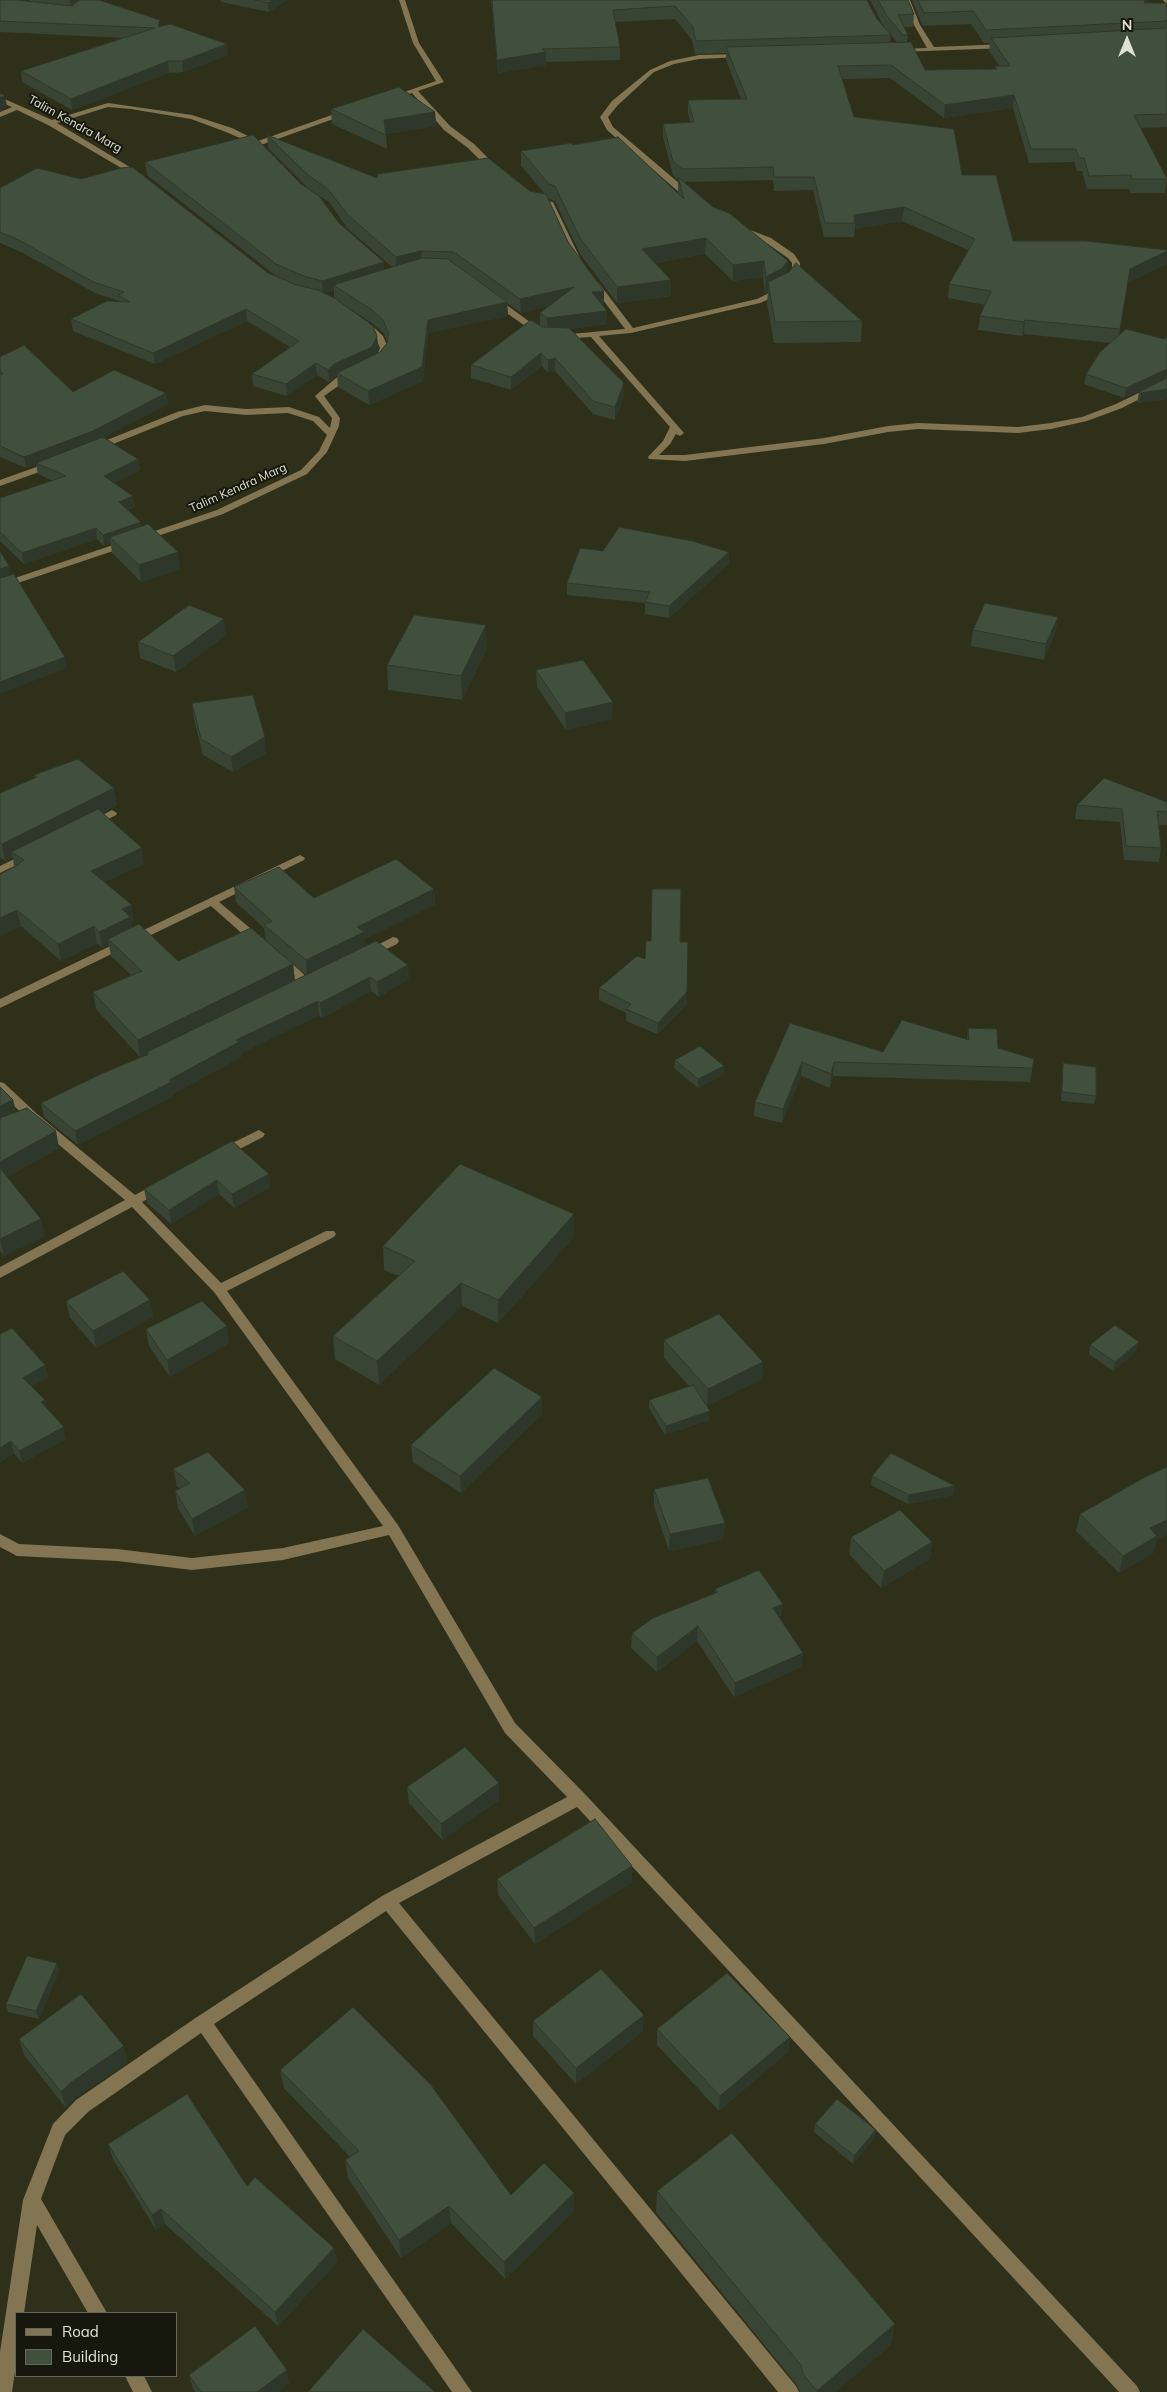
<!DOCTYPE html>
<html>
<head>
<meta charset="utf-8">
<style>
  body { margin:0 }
  #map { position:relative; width:1167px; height:2392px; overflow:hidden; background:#2e3019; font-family:Mulish,sans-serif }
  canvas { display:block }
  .legend { position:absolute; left:15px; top:2312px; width:162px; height:65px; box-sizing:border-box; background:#16170d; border:1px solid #66685c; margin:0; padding:6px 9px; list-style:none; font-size:15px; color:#dfe1d3 }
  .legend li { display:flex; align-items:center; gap:10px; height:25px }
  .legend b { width:25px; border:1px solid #66685c }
  .north { position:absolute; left:1102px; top:15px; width:50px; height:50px; -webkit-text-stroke:4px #16170d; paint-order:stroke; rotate:0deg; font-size:14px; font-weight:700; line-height:20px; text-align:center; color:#dfe1d3 }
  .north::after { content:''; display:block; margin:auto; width:18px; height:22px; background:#dfe1d3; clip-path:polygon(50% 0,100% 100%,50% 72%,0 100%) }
</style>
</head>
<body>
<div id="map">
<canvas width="1167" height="2392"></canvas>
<ul class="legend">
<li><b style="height:6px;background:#837452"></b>Road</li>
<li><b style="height:14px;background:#41503c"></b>Building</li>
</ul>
<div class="north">N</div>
</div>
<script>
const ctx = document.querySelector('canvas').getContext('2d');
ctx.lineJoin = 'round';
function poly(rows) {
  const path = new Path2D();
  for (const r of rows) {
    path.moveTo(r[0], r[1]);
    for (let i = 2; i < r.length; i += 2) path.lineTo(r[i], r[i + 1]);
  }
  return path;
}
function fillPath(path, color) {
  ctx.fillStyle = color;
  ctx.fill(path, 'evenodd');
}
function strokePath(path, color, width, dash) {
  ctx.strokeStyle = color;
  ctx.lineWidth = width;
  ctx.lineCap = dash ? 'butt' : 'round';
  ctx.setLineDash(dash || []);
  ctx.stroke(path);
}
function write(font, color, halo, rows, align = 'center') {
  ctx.font = font + ' Mulish,sans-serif';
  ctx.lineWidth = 4;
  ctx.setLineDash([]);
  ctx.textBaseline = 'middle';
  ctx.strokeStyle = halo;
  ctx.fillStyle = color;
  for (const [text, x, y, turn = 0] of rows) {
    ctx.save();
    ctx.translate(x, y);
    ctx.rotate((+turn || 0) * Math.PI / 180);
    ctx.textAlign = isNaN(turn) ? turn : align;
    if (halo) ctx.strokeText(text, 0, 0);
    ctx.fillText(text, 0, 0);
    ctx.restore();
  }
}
fillPath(poly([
  [399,0,405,0,419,43,444,82,418,91,450,126,474,144,499,169,499,173,493,173,468,148,444,130,412,93,391,100,387,98,436,81,413,43,399,0],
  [904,0,910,0,920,25,934,47,1007,44,1010,46,1007,48,898,52,897,51,900,49,927,48,914,25,904,0],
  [1163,0,1167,0,1167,4,1165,3,1163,0],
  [742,54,745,56,744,57,699,59,674,64,654,72,618,105,608,117,613,127,693,195,693,199,687,199,607,130,600,117,612,101,650,70,670,61,699,55,742,54],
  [0,97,52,120,108,103,192,115,232,128,258,141,343,111,350,113,258,146,226,132,191,119,131,109,108,107,57,123,143,175,144,177,140,179,48,125,17,110,0,117,0,112,12,107,0,102,0,97],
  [532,199,553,202,580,258,579,260,572,258,547,206,532,203,532,199],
  [739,228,745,228,771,238,794,254,800,263,800,273,787,291,760,303,631,333,599,336,684,433,680,436,676,434,670,444,659,455,685,455,824,438,888,426,918,423,1018,427,1051,423,1082,417,1116,404,1167,379,1167,385,1122,408,1087,421,1051,429,1018,433,918,429,888,432,824,444,685,461,649,459,648,457,663,441,670,427,591,337,560,339,556,337,560,335,625,329,591,284,595,282,598,282,633,328,757,299,781,287,792,273,792,263,788,258,765,242,739,232,739,228],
  [491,298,497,298,545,333,538,335,491,302,491,298],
  [361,321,367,321,383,336,388,348,386,356,381,363,374,361,380,348,375,337,361,325,361,321],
  [350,371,357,373,324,396,340,418,339,426,327,452,307,474,223,514,0,589,0,583,217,510,301,470,319,451,327,435,313,421,288,413,246,415,205,411,183,416,98,450,92,450,92,446,177,412,205,405,246,409,289,407,319,417,330,428,332,418,315,396,336,378,350,371],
  [53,461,57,464,56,466,0,486,0,480,53,461],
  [112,810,117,813,116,815,95,826,87,826,86,824,112,810],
  [29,852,33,853,34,855,33,857,0,873,0,866,29,852],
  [300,855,305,858,304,860,219,902,263,939,265,942,263,945,255,945,211,906,0,1008,0,999,300,855],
  [393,937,397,938,399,941,397,944,370,957,362,957,360,954,393,937],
  [282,957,286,958,310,980,312,983,310,986,302,986,278,964,276,961,282,957],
  [0,1082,4,1083,36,1113,135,1195,157,1183,165,1183,167,1186,165,1189,142,1202,221,1283,326,1231,334,1231,336,1234,334,1237,227,1291,398,1525,515,1723,584,1793,1137,2386,1140,2392,1119,2392,577,1807,399,1903,796,2386,799,2392,778,2392,386,1911,214,2024,472,2392,452,2392,201,2033,88,2112,65,2135,41,2199,107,2313,88,2313,37,2225,24,2313,16,2313,16,2365,12,2392,0,2392,0,2352,23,2200,53,2124,76,2100,197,2017,382,1896,567,1797,505,1733,389,1535,283,1560,192,1570,117,1561,17,1556,0,1547,0,1534,19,1544,117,1549,192,1558,283,1548,383,1526,214,1292,132,1207,0,1278,0,1267,125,1200,28,1119,0,1093,0,1082],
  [259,1130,265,1134,263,1137,226,1156,218,1156,216,1153,218,1150,259,1130],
  [125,2376,144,2376,152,2392,133,2392,125,2376]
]), '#837452');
fillPath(poly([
  [0,0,25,0,25,1,29,1,29,0,99,0,228,55,183,72,169,73,72,110,22,82,21,71,125,38,0,32],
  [220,0,287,0,269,12,221,2],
  [491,0,867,0,877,19,885,29,870,0,908,0,914,14,913,27,904,27,908,35,907,42,925,70,995,69,995,66,1000,66,989,51,990,43,984,43,971,24,923,26,912,0,1149,0,1147,3,1167,3,1167,127,1140,128,1167,178,1165,193,1130,193,1129,189,1087,189,1082,171,1077,171,1074,162,1029,163,1013,108,944,118,890,78,842,79,854,117,962,175,1013,241,1167,250,1167,264,1127,283,1119,335,1164,339,1167,337,1167,399,1139,403,1137,402,1139,392,1153,385,1124,398,1084,384,1086,374,1110,343,1024,334,1022,336,978,330,980,316,985,305,948,298,949,284,968,250,902,221,855,229,854,237,824,237,813,190,774,191,773,180,684,182,787,273,862,321,861,342,774,343,767,303,768,292,765,293,763,277,733,281,705,254,655,263,671,280,671,296,617,303,580,254,555,201,549,199,546,195,568,242,604,304,602,305,607,311,607,324,570,329,624,383,624,396,615,420,593,414,555,371,548,373,542,366,511,390,471,378,471,365,540,326,540,313,548,306,521,313,507,303,508,316,428,333,423,381,369,405,338,387,337,375,329,382,317,375,287,396,253,386,252,374,290,347,247,321,155,364,73,331,71,319,119,301,95,293,21,252,0,243,0,188,268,273,276,276,147,175,145,162,339,223,385,270,392,267,348,229,329,202,310,190,268,148,267,135,377,178,530,191,545,194,521,166,521,151,573,145,678,193,678,180,673,175,663,137,663,124,690,122,688,113,688,100,741,99,726,60,726,53,695,54,692,40,675,19,615,22,620,47,620,60,546,62,546,65,498,73],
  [891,35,895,40,897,43,890,43],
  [334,291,334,298,325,293],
  [342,304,372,323,384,333,387,341,387,343,380,352,375,355,378,348,377,336],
  [331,109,435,112,436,126,386,134,387,149,332,124],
  [0,357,73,392,166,393,168,404,102,438,138,459,140,470,114,483,135,507,127,510,141,527,180,569,141,582,112,553,111,544,104,546,97,539,24,564,0,541,0,498,53,481,38,474,36,464,26,468,0,457],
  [603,551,729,552,729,564,669,618,645,614,645,603,567,595,567,583],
  [1058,617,1055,633,1044,660,971,646,973,630],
  [226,635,176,672,140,658,138,642],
  [487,649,462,700,388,690,387,665],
  [536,670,612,719,566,730,537,687],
  [192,703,266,753,233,772,203,755,194,719],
  [34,775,117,805,102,813,144,864,104,882,134,921,131,922,132,928,178,961,293,964,295,981,306,975,266,940,264,928,236,902,234,887,314,898,434,889,435,904,365,939,365,947,409,979,379,997,371,991,322,1018,319,1015,241,1053,241,1057,173,1094,173,1096,78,1145,44,1117,41,1103,147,1055,147,1054,140,1057,96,1009,93,992,131,975,111,956,109,945,102,948,97,943,61,961,21,926,0,936,14,867,13,858,5,861,0,857,0,793,35,778],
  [1167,802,1167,825,1159,825,1161,848,1159,862,1124,860,1120,822,1075,819,1077,805],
  [680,942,687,1004,657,1034,626,1021,626,1013,599,1000,599,988,645,959],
  [790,1023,883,1052,967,1039,968,1028,998,1048,1034,1059,1030,1082,833,1076,830,1088,801,1076,782,1123,754,1116,755,1102],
  [675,1060,724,1074,698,1088,674,1068],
  [1063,1063,1096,1096,1094,1104,1061,1101,1062,1072],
  [0,1087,13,1100,16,1112,59,1148,7,1177,45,1236,4,1256,0,1251],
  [269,1174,270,1187,234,1208,219,1194,171,1224,147,1203,144,1189],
  [574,1214,574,1237,498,1323,462,1306,379,1385,335,1359,333,1336,399,1276,384,1270,383,1246],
  [150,1300,153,1317,96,1348,70,1318,66,1301],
  [146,1329,229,1343,170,1377,149,1346],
  [0,1334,45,1365,48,1377,32,1386,66,1439,22,1463,14,1453,0,1462],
  [664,1340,763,1362,762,1379,707,1406,704,1403,709,1420,665,1435,649,1408,649,1400,689,1386,664,1358],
  [1090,1345,1137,1351,1113,1371,1089,1354],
  [542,1397,542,1414,461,1493,413,1462,411,1445],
  [173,1469,248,1507,195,1536,178,1508,175,1491,180,1489,177,1486],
  [872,1476,955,1486,953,1495,908,1504,871,1485],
  [654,1489,725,1523,723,1540,669,1551,654,1506],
  [1080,1514,1156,1540,1153,1553,1119,1573,1076,1531],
  [851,1537,932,1542,930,1559,881,1588,849,1554],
  [715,1589,781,1618,780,1619,803,1653,801,1667,734,1697,697,1641,657,1672,631,1648,632,1633,715,1593],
  [407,1787,499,1800,442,1840,409,1803],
  [497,1879,632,1882,535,1944,498,1895],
  [57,1963,59,1971,39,2019,8,2012,6,2004],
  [533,2021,643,2031,576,2084,533,2036],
  [657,2029,790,2037,788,2052,719,2111,657,2045],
  [19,2039,128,2062,75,2098,66,2108,24,2055],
  [280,2070,511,2195,574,2193,574,2210,505,2279,451,2223,401,2258,348,2178,345,2160,350,2157,284,2088],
  [815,2124,875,2137,853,2164,814,2132],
  [108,2144,247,2186,334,2248,337,2262,278,2326,165,2224,156,2230,113,2159],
  [657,2191,891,2345,835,2392,800,2392,797,2385,656,2212],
  [189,2375,289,2383,278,2392,195,2392,193,2389]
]), '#384534');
fillPath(poly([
  [70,0,80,0,71,9],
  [272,0,287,0,269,12,268,3],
  [1145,0,1149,0,1142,16,1144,3],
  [227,44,228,55,183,72,182,61],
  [546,52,546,65,498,73,497,60],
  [168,61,169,73,72,110,71,99],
  [1014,95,1013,108,944,118,945,105],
  [5,96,7,107,0,110,0,98],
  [435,112,436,126,384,135,384,120],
  [904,207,902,221,855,229,855,223,854,215],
  [706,238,705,254,642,265,642,249],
  [421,251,422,264,396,271,396,257],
  [1167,251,1167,264,1127,283,1117,344,1130,269],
  [764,261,763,277,733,281,733,265],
  [788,261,787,277,768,282,768,292,765,293,766,277],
  [384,262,385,275,333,285,334,291,323,294,322,281],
  [671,280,671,296,617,303,617,287],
  [574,287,574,300,521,313,520,299],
  [604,291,604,304,592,306,592,292],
  [507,302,508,316,428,333,423,381,369,405,368,391,428,320],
  [246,309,247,321,155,364,153,353],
  [607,311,607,324,548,332,547,318],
  [1025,320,1024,334,1022,336,1024,322],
  [377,336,378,348,373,359,337,373,337,375,329,382,328,370,334,364],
  [541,353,542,366,511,390,511,377],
  [555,358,555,371,548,373,548,360],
  [316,363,317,375,287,396,286,384],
  [1167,369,1167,378,1124,398,1126,388],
  [624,383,624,396,615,420,615,407],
  [1167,389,1167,399,1139,403,1141,393],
  [166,393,168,404,95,442,36,463,36,464,26,468,24,457],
  [138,459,140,470,106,487,104,476],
  [133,496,135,507,120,512,119,502],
  [141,522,142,533,110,537,111,544,104,546,103,535],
  [96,528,97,539,24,564,22,553],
  [178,552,180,569,141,582,139,565],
  [729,552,729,564,669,618,669,606],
  [9,566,11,577,0,581,0,569],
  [1058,617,1055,633,1044,660,1046,644],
  [224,619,226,635,176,672,173,656],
  [486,625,487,649,462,700,461,676],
  [65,657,67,668,0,694,0,682],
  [613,702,612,719,566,730,565,713],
  [265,737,266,753,233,772,231,757],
  [114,788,117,805,17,855,11,852,13,858,5,861,2,844],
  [142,848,144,864,93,887,91,871],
  [434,889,435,904,365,939,365,948,307,976,306,960,357,927],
  [132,905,134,921,131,922,133,933,108,939,109,945,102,948,99,932,122,909],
  [17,910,21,926,0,936,0,918],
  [94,926,97,943,61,961,58,944],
  [293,964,295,982,147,1052,147,1054,140,1057,138,1040],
  [408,965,409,979,379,997,377,982],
  [370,977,371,991,322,1018,320,1003],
  [687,992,687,1004,657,1034,658,1023],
  [318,1001,319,1015,241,1053,241,1057,173,1094,173,1096,78,1145,75,1131,169,1080,236,1040],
  [802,1062,801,1076,782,1123,783,1109],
  [834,1062,833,1076,830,1088,831,1074],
  [724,1066,724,1074,698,1088,698,1079],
  [13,1100,17,1116,0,1125,0,1106],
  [56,1131,59,1148,0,1181,0,1162],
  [269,1174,270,1187,234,1208,232,1194],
  [217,1180,219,1194,171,1224,169,1210],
  [574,1214,574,1237,498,1323,498,1300],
  [41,1219,45,1236,4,1256,0,1239],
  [461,1283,462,1306,379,1385,377,1361],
  [150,1300,153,1317,96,1348,93,1331],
  [227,1326,229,1343,170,1377,167,1360],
  [1139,1342,1137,1351,1113,1371,1115,1362],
  [763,1362,762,1379,707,1406,708,1389],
  [45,1365,48,1377,26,1390,23,1378],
  [542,1397,542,1414,461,1493,460,1476],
  [45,1400,48,1412,41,1402],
  [710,1411,709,1420,665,1435,666,1426],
  [64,1427,66,1439,22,1463,19,1451],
  [11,1441,14,1453,0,1462,0,1448],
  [955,1486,953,1495,908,1504,909,1495],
  [245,1490,248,1507,195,1536,192,1519],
  [1167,1520,1167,1535,1156,1540,1153,1553,1119,1573,1123,1556,1150,1528],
  [725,1523,723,1540,669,1551,670,1534],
  [932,1542,930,1559,881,1588,884,1571],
  [783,1604,781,1618,771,1623,773,1608],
  [698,1626,697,1641,657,1672,657,1657],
  [803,1653,801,1667,734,1697,735,1683],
  [499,1783,499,1800,442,1840,441,1824],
  [632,1866,632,1882,535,1944,534,1928],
  [57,1963,59,1971,39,2019,36,2011],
  [644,2015,643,2031,576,2084,576,2068],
  [790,2037,788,2052,719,2111,720,2096],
  [124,2046,128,2062,75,2098,66,2108,61,2092,70,2083],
  [876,2130,875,2137,853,2164,854,2156],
  [574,2193,574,2210,505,2279,504,2262],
  [449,2206,451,2223,401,2258,399,2240],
  [161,2209,165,2224,156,2230,152,2215],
  [334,2248,337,2262,278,2326,275,2312],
  [895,2324,891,2345,835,2392,817,2392,817,2391],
  [287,2370,289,2383,278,2392,257,2392]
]), '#2e382a');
const building = poly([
  [0,0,17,0,72,6,79,0,99,0,160,20,158,27,170,24,227,44,182,61,168,61,71,99,21,71,155,28,0,21,0,0],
  [255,0,272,0,268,3,255,0],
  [492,0,867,0,877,19,891,35,696,41,693,27,675,6,613,10,620,47,542,49,546,52,497,60,492,0],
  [878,0,908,0,914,14,898,15,908,35,903,35,887,16,878,0],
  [918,0,1145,0,1144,3,1167,3,1167,21,986,30,973,11,924,13,918,0],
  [1167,28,1167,114,1134,115,1167,179,1132,179,1131,175,1089,176,1084,158,1079,158,1076,149,1031,149,1014,95,945,105,891,65,838,66,854,117,954,129,962,175,996,175,1013,241,1086,241,1167,250,1167,251,1130,269,1120,329,1025,320,1024,322,980,316,991,291,949,284,975,239,904,207,854,215,855,223,825,223,814,177,774,177,773,167,682,169,673,161,663,124,694,122,688,100,747,99,726,47,911,42,925,70,997,69,995,66,1010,66,991,38,1167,28],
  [399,87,435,112,384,120,386,135,331,109,399,87],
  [0,93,5,96,0,98,0,93],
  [253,135,301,184,319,196,339,223,384,262,322,281,304,276,276,264,145,162,253,135],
  [267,135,377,178,378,174,488,158,530,191,546,194,568,242,604,291,592,292,607,311,547,318,540,313,574,287,520,299,454,252,421,251,396,257,348,215,328,189,309,176,267,135],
  [618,137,684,199,678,177,713,207,729,213,788,261,781,269,766,277,764,261,733,265,706,238,642,249,671,280,617,287,580,238,555,186,549,184,521,151,571,143,573,145,618,137],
  [132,167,268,273,296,285,318,290,336,299,373,326,377,336,372,347,334,364,328,370,316,363,286,384,252,374,299,341,246,309,153,353,71,319,107,301,130,302,118,295,124,292,93,282,19,240,0,232,0,188,37,168,81,179,121,168,132,167],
  [422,258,448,259,507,302,428,320,422,367,368,391,337,373,380,352,387,343,389,334,383,320,371,309,333,285,422,258],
  [796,263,862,321,775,322,768,282,789,272,796,263],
  [531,320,542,327,569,328,624,383,615,407,593,401,555,358,548,360,541,353,511,377,471,365,531,320],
  [1126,329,1164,339,1167,337,1167,369,1126,388,1086,374,1100,352,1126,329],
  [24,345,73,392,114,370,166,393,93,431,24,457,0,446,0,375,3,374,0,371,0,357,24,345],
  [1167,378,1167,389,1141,393,1139,392,1167,378],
  [103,437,138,459,104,476,133,496,119,502,141,522,103,535,96,528,22,553,0,532,0,498,66,476,36,463,103,437],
  [148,524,178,552,139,565,110,537,148,524],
  [619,527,692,541,729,552,669,606,645,602,650,592,567,583,580,548,603,551,619,527],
  [0,551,9,566,0,569,0,551],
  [14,574,65,657,0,682,0,578,14,574],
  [985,603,1058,617,1046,644,973,630,985,603],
  [189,605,224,619,173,656,138,642,189,605],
  [414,615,486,625,461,676,387,665,414,615],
  [583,660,613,702,565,713,536,670,583,660],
  [253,695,265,737,231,757,201,739,192,703,253,695],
  [78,759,114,788,2,844,0,843,0,793,37,777,34,775,78,759],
  [1104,778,1167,802,1167,812,1157,811,1161,848,1126,846,1122,809,1077,805,1104,778],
  [98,809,142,848,91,871,132,905,122,909,130,917,99,932,94,926,58,944,17,910,0,918,0,874,20,864,19,863,24,860,11,852,98,809],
  [396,859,434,889,357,927,364,932,306,960,264,925,272,921,234,887,279,867,314,898,396,859],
  [652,889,681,889,680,942,688,942,687,992,658,1023,626,1009,631,1004,599,988,637,956,645,959,646,941,651,941,652,889],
  [139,924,178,961,251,928,293,964,138,1040,93,992,142,971,108,939,139,924],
  [376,941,408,965,377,982,370,977,320,1003,318,1001,236,1040,239,1042,169,1080,171,1082,75,1131,41,1103,103,1073,149,1054,147,1052,376,941],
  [902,1020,969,1040,968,1028,997,1029,998,1048,1034,1059,1032,1068,834,1062,831,1074,802,1062,783,1109,755,1102,790,1023,883,1052,902,1020],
  [700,1046,724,1066,698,1079,675,1060,700,1046],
  [1063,1063,1096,1067,1096,1096,1062,1092,1063,1063],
  [0,1087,13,1100,0,1106,0,1087],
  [27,1108,56,1131,0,1162,0,1118,27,1108],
  [232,1141,269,1174,232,1194,217,1180,169,1210,144,1189,232,1141],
  [460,1164,574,1214,498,1300,461,1283,377,1361,333,1336,415,1261,383,1246,460,1164],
  [0,1168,41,1219,0,1239,0,1168],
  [123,1271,150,1300,93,1331,66,1301,123,1271],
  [202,1301,227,1326,167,1360,146,1329,202,1301],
  [719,1314,763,1362,708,1389,664,1340,719,1314],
  [1115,1325,1139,1342,1115,1362,1090,1345,1115,1325],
  [12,1328,45,1365,23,1378,45,1400,41,1402,64,1427,19,1451,11,1441,0,1448,0,1334,12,1328],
  [494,1368,542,1397,460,1476,411,1445,494,1368],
  [693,1385,710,1411,666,1426,649,1400,693,1385],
  [208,1452,245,1490,192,1519,175,1491,190,1483,173,1469,208,1452],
  [891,1453,955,1486,909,1495,872,1476,891,1453],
  [1167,1467,1167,1520,1150,1528,1157,1536,1123,1556,1080,1514,1145,1477,1167,1467],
  [708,1478,725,1523,670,1534,654,1489,708,1478],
  [900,1510,932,1542,884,1571,851,1537,900,1510],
  [759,1570,783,1604,773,1608,803,1653,735,1683,698,1626,657,1657,632,1633,653,1618,718,1592,715,1589,759,1570],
  [465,1747,499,1783,441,1824,407,1787,465,1747],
  [595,1819,632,1866,534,1928,497,1879,595,1819],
  [27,1956,57,1963,36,2011,6,2004,27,1956],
  [601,1969,644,2015,576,2068,533,2021,601,1969],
  [727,1973,790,2037,720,2096,657,2029,727,1973],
  [81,1994,124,2046,70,2083,61,2092,19,2039,81,1994],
  [353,2007,431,2085,511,2195,544,2163,574,2193,504,2262,449,2206,399,2240,345,2160,359,2151,280,2070,353,2007],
  [187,2094,247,2186,255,2177,334,2248,275,2312,161,2209,152,2215,108,2144,187,2094],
  [837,2099,876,2130,854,2156,815,2124,837,2099],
  [732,2133,895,2324,817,2391,803,2374,801,2365,657,2191,732,2133],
  [255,2326,287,2370,257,2392,201,2392,189,2375,255,2326],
  [363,2329,435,2392,308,2392,363,2329]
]);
fillPath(building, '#41503c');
strokePath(building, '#2e382a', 1);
write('12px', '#dfe1d3', '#16170d', [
  ["Talim Kendra Marg",75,124,29],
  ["Talim Kendra Marg",238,488,-24]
]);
</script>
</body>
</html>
